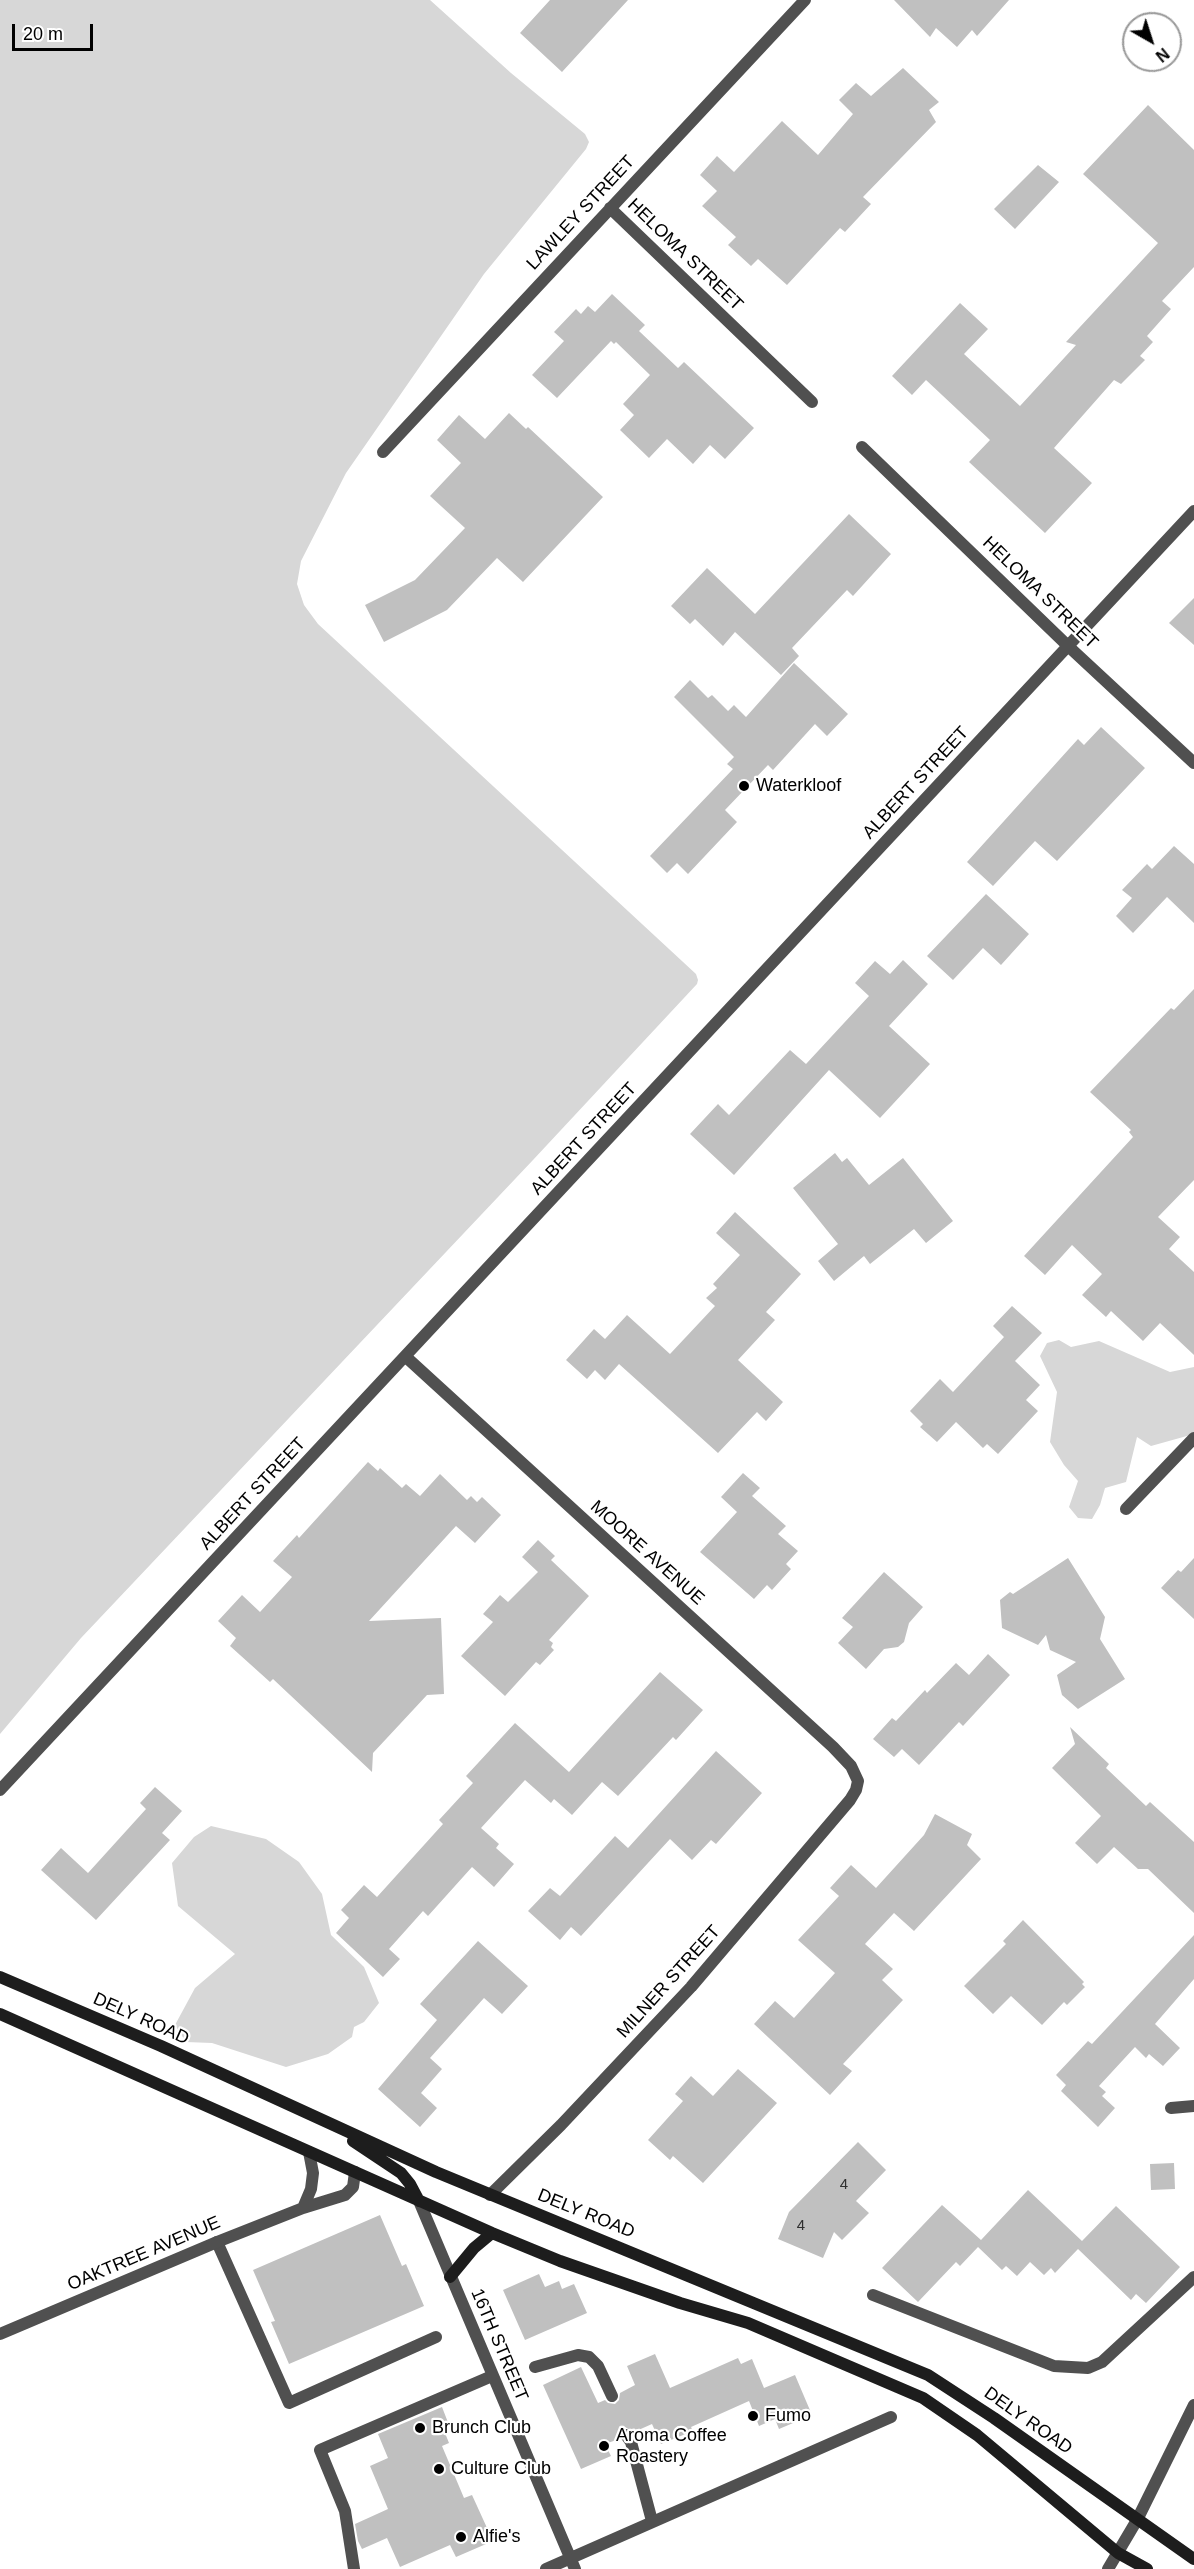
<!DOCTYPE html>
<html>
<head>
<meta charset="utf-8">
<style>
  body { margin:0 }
  #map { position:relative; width:1194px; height:2569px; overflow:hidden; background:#fff; font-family:Helvetica,sans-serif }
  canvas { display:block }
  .north { position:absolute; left:1122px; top:12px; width:60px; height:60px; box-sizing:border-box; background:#fff; border:2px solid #999; border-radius:50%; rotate:141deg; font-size:16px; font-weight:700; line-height:24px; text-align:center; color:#000 }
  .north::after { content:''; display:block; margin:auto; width:21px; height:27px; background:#000; clip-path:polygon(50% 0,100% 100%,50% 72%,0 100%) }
  .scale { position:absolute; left:12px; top:24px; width:81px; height:27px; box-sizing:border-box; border:3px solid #000; border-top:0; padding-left:8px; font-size:18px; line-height:21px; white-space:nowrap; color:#000; -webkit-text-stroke:4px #fff; paint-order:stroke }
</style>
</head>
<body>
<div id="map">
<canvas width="1194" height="2569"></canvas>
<div class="north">N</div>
<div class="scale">20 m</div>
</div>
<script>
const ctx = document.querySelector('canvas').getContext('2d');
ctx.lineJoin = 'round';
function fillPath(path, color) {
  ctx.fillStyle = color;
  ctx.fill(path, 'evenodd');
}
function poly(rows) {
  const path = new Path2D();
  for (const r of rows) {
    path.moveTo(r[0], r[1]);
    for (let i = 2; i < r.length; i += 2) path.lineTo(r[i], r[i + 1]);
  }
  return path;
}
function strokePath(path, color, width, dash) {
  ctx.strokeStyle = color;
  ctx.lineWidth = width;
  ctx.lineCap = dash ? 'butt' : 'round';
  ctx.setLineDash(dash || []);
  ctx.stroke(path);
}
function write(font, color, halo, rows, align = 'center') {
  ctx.font = font + ' Helvetica,sans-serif';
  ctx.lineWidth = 4.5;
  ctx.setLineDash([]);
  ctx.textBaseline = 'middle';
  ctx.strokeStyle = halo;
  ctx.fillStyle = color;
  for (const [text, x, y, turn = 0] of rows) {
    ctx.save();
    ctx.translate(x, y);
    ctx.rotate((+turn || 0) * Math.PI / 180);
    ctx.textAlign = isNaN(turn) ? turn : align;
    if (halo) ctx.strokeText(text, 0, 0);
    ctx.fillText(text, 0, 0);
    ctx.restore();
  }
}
fillPath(poly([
  [0,0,430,0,511,73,585,134,589,142,586,149,484,274,346,473,301,561,297,584,304,605,318,624,696,974,698,980,697,984,533,1160,81,1638,0,1734],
  [1059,1340,1071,1347,1099,1341,1170,1372,1194,1367,1194,1434,1151,1446,1137,1437,1126,1482,1105,1488,1100,1505,1092,1519,1078,1518,1069,1507,1078,1481,1064,1465,1050,1442,1057,1392,1040,1356,1047,1343],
  [211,1826,266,1839,299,1862,322,1894,331,1935,364,1967,379,2003,364,2022,354,2027,352,2037,328,2054,286,2067,212,2043,186,2042,175,2025,195,1988,235,1954,178,1906,172,1863,194,1837]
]), '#d7d7d7');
fillPath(poly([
  [550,0,628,0,562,72,520,33],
  [894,0,1009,0,977,36,972,30,957,47,936,28,930,37],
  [903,68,939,102,929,110,936,122,863,197,871,204,845,232,840,228,787,285,758,259,751,266,728,245,736,237,702,206,717,191,700,175,717,156,734,172,782,121,818,155,853,114,839,100,856,83,871,96],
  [1148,105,1194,150,1194,267,1162,301,1171,309,1147,336,1153,342,1140,356,1145,360,1121,384,1114,380,1054,448,1092,483,1045,533,969,462,990,440,926,380,912,395,892,376,960,303,988,329,964,354,1020,406,1076,345,1066,342,1158,243,1083,174],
  [1038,165,1059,182,1015,229,994,209],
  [612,294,645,325,639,331,678,368,684,362,754,428,725,459,710,445,693,464,667,439,649,458,620,430,634,415,623,404,650,375,616,342,614,344,611,341,557,398,532,375,564,341,554,332,576,309,581,314,588,306,595,312],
  [509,413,526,429,528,427,603,497,523,582,497,558,447,610,384,642,365,605,415,580,465,528,430,496,461,463,437,440,459,415,485,439],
  [849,514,891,554,853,596,847,590,792,648,799,656,781,675,735,632,723,646,695,619,690,624,671,606,707,568,755,614],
  [1194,598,1194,645,1169,623],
  [794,663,848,714,827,736,815,724,773,770,768,765,725,810,737,822,688,874,677,863,667,873,650,856,733,769,727,764,734,757,674,697,690,680,708,698,712,695,728,711,734,705,746,717],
  [1101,727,1145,768,1057,861,1035,841,993,886,967,862,1078,739,1084,745],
  [1174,846,1194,864,1194,923,1167,897,1133,933,1116,916,1132,898,1122,890,1147,864,1152,869],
  [986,894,1029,934,1001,965,983,948,953,980,927,956],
  [903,960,928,984,889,1026,930,1064,880,1118,829,1070,734,1175,690,1134,718,1104,729,1115,790,1050,806,1064,869,996,855,983,875,961,890,974],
  [1194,989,1194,1180,1158,1217,1180,1237,1169,1249,1194,1272,1194,1355,1160,1323,1143,1341,1111,1311,1106,1317,1082,1295,1102,1274,1072,1245,1045,1275,1024,1256,1133,1137,1129,1132,1131,1130,1090,1092,1171,1008,1174,1010],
  [835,1153,842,1162,847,1158,869,1185,903,1158,953,1221,926,1243,914,1229,870,1264,864,1256,834,1281,818,1261,838,1244,793,1188],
  [735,1212,801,1274,766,1312,775,1320,738,1360,783,1402,766,1421,757,1412,718,1453,619,1364,605,1380,595,1370,587,1379,566,1360,594,1329,605,1339,627,1315,670,1354,715,1306,706,1298,717,1288,713,1284,740,1255,716,1233],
  [1012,1306,1042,1333,1015,1361,1040,1385,1026,1400,1038,1411,998,1454,987,1444,983,1448,956,1422,937,1442,920,1427,923,1424,910,1411,940,1379,953,1392,1004,1337,993,1326],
  [368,1462,378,1471,380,1468,402,1488,406,1484,420,1496,440,1474,467,1500,471,1496,477,1502,482,1497,501,1515,475,1543,456,1526,369,1621,441,1618,444,1694,427,1695,373,1753,372,1772,273,1679,270,1682,230,1646,236,1638,218,1621,242,1595,260,1612,292,1577,273,1561,297,1535,299,1538],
  [743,1473,760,1488,752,1496,786,1526,778,1534,798,1551,786,1564,791,1569,772,1590,767,1585,754,1599,700,1552,737,1512,721,1497],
  [538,1540,555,1556,551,1560,589,1596,549,1640,553,1643,551,1647,554,1650,540,1665,536,1662,505,1696,461,1656,493,1622,483,1614,500,1595,508,1602,538,1572,522,1557],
  [1068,1558,1105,1617,1100,1639,1125,1679,1078,1709,1062,1695,1057,1675,1076,1662,1050,1650,1046,1635,1038,1645,1002,1628,1000,1600,1010,1592,1013,1594],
  [1194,1558,1194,1619,1161,1588,1178,1570,1181,1572],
  [884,1572,923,1607,909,1623,904,1642,898,1647,884,1649,866,1669,838,1643,853,1627,842,1618],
  [988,1654,1010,1675,963,1726,959,1722,919,1765,902,1749,894,1757,873,1739,892,1718,896,1721,925,1690,927,1693,956,1663,969,1675],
  [660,1672,703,1710,676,1740,673,1737,618,1796,602,1782,572,1815,554,1799,551,1803,525,1780,481,1828,499,1844,496,1848,514,1864,494,1887,472,1867,428,1916,423,1911,389,1949,400,1959,383,1977,336,1933,349,1918,341,1910,364,1885,377,1897,443,1824,439,1820,473,1783,466,1776,515,1723,569,1772],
  [1070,1727,1109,1764,1106,1768,1146,1806,1150,1802,1194,1842,1194,1913,1148,1869,1138,1869,1114,1847,1097,1864,1075,1843,1101,1816,1052,1768,1075,1744],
  [716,1751,762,1793,716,1844,711,1840,692,1860,670,1839,581,1936,571,1927,560,1940,528,1911,550,1888,560,1896,615,1836,628,1848],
  [155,1787,182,1811,162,1833,170,1840,96,1920,41,1870,61,1848,88,1873,146,1809,140,1803],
  [935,1814,972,1834,967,1845,981,1859,914,1931,894,1913,865,1944,893,1969,882,1980,903,2000,843,2064,852,2071,830,2095,754,2024,775,2001,794,2018,835,1973,798,1940,839,1896,830,1888,851,1865,876,1888,924,1835],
  [1023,1920,1084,1982,1082,1984,1085,1987,1067,2005,1064,2002,1042,2025,1011,1996,993,2014,964,1986,1006,1944,1003,1941],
  [1194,1935,1194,1979,1155,2024,1180,2048,1163,2066,1149,2054,1146,2058,1135,2047,1099,2086,1106,2092,1102,2096,1115,2108,1098,2127,1061,2091,1066,2085,1056,2075,1088,2041,1092,2044],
  [478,1941,528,1986,502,2014,484,1998,430,2058,442,2069,421,2093,437,2108,420,2127,378,2089,437,2020,420,2004],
  [738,2069,777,2103,703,2183,673,2156,670,2160,648,2140,683,2101,675,2094,691,2076,713,2096],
  [858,2142,886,2170,856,2201,869,2213,842,2240,834,2232,823,2258,778,2239,789,2212],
  [1174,2163,1175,2189,1151,2190,1150,2164],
  [1028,2190,1082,2241,1116,2206,1180,2267,1146,2303,1136,2294,1131,2300,1078,2249,1055,2273,1051,2268,1044,2275,1030,2262,1017,2276,1006,2266,1002,2270,978,2247,960,2266,956,2262,918,2302,882,2268,942,2205,981,2240],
  [380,2215,402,2266,406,2264,424,2306,289,2364,271,2322,275,2321,253,2270],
  [539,2274,545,2287,559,2281,562,2289,574,2284,587,2313,525,2340,503,2290],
  [655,2354,670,2388,738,2358,741,2364,752,2359,764,2388,795,2375,812,2415,779,2429,775,2419,759,2426,749,2401,691,2427,693,2431,661,2444,652,2424,634,2432,625,2427,619,2431,619,2439,605,2444,611,2456,581,2469,543,2385,581,2367,598,2403,605,2400,608,2403,615,2404,619,2400,620,2393,635,2385,627,2366],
  [442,2407,449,2425,443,2428,449,2443,442,2446,464,2498,472,2495,493,2541,456,2557,450,2545,400,2567,387,2538,362,2549,358,2541,355,2524,388,2509,370,2466,388,2458,378,2434]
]), '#c0c0c0');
strokePath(poly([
  [1171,2108,1194,2106],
  [217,2242,289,2403,436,2337],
  [873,2295,1054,2366,1088,2368,1102,2362,1194,2277],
  [535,2367,578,2355,589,2357,598,2366,612,2396],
  [626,2435,631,2442,652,2521],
  [354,2569,345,2511,320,2450,492,2376]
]), '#505050', 12);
strokePath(poly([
  [610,208,812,402],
  [862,447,1068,646,1194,763],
  [383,452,805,0],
  [406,1357,833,1747,851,1766,858,1781,856,1790,850,1800,691,1987,561,2125,490,2195],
  [1126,1509,1194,1438],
  [0,1790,1194,511],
  [419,2201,575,2569],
  [303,2208,311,2189,313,2173,309,2152],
  [0,2334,217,2242,303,2208,345,2195,353,2187,355,2172],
  [546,2569,891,2417],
  [1108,2569,1137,2520,1194,2405]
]), '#505050', 12);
strokePath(poly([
  [0,1977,161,2046,436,2172,928,2375,994,2418,1194,2559],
  [0,2014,492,2233,560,2261,680,2303,748,2323,923,2398,977,2435,1118,2553,1147,2569],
  [353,2141,401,2173,410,2184,419,2201],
  [450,2277,474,2248,492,2233]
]), '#1d1d1d', 12);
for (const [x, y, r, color] of [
  [744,786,6,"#000"],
  [753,2416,6,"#000"],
  [420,2428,6,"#000"],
  [604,2446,6,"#000"],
  [439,2469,6,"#000"],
  [461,2537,6,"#000"]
]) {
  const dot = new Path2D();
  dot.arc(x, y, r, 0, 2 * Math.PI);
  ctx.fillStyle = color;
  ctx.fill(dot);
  strokePath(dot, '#fff', 2);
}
write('15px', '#303030', null, [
  ["4",844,2185],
  ["4",801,2226]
]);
write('18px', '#000', '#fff', [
  ["LAWLEY STREET",581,213,-47],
  ["HELOMA STREET",685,255,44],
  ["HELOMA STREET",1040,593,44],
  ["ALBERT STREET",916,783,-47],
  ["ALBERT STREET",584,1139,-47],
  ["ALBERT STREET",253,1494,-47],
  ["MOORE AVENUE",647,1553,42],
  ["MILNER STREET",669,1982,-48],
  ["DELY ROAD",141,2019,24],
  ["DELY ROAD",586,2214,22],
  ["OAKTREE AVENUE",144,2254,-23],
  ["16TH STREET",499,2345,67],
  ["DELY ROAD",1028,2421,35]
]);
write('18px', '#000', '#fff', [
  ["Waterkloof",756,786],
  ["Fumo",765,2416],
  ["Brunch Club",432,2428],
  ["Aroma Coffee",616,2436],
  ["Roastery",616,2457],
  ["Culture Club",451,2469],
  ["Alfie's",473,2537]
], 'left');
</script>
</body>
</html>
